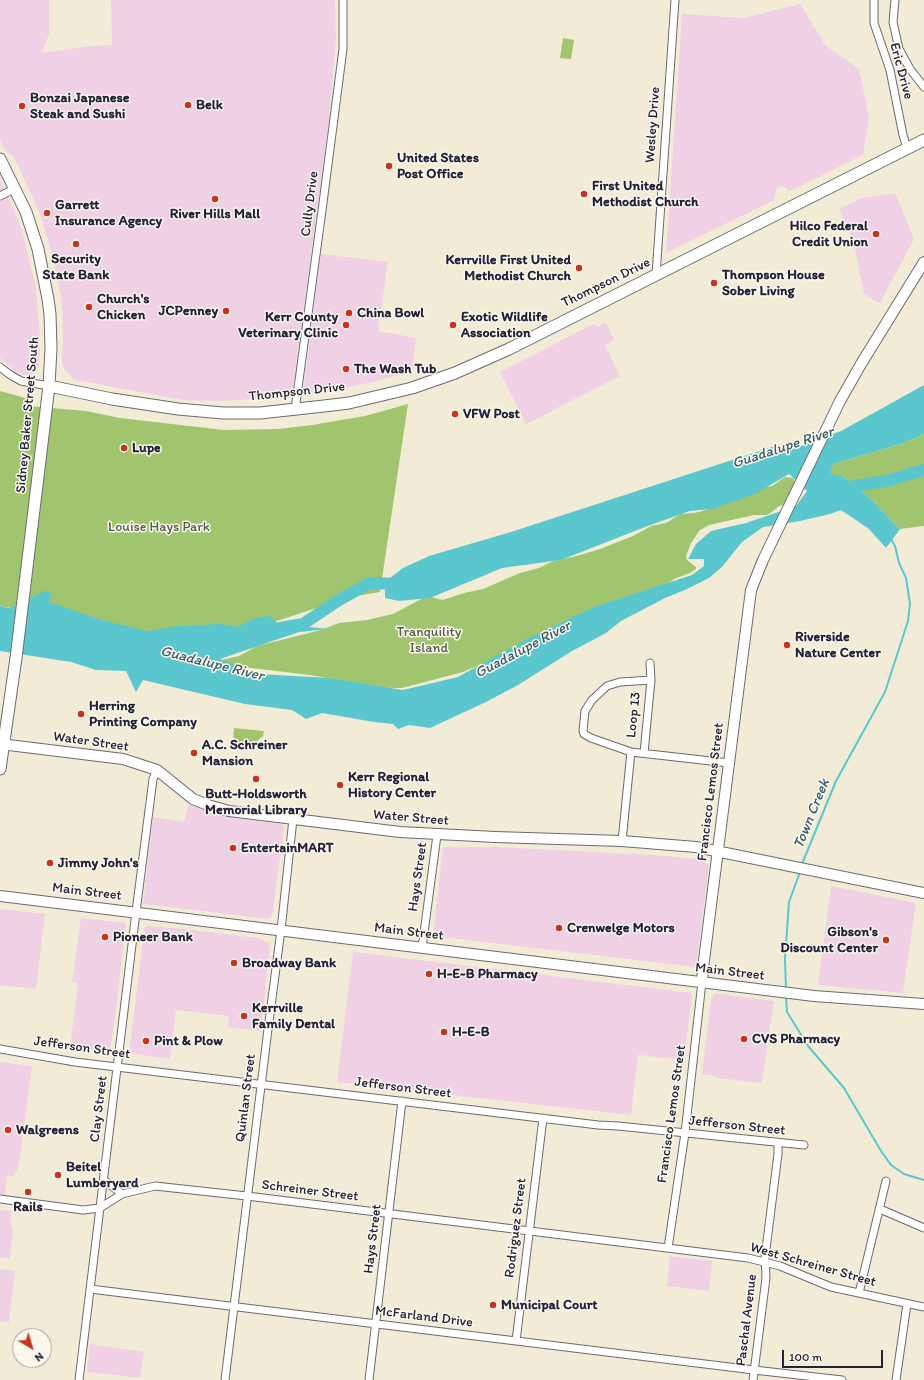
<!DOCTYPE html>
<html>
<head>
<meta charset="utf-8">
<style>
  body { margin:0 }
  #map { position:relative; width:924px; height:1380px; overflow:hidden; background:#f2ecd6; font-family:Itim,sans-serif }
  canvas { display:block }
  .north { position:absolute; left:12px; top:1328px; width:40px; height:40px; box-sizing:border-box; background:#fbf7ec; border:1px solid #a4a2a5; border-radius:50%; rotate:142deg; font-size:11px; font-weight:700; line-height:16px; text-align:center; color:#22223b }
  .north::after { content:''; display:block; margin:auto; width:14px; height:18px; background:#c8321e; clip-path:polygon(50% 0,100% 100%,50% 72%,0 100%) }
  .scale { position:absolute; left:782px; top:1350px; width:101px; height:18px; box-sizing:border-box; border:2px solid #22223b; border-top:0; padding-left:5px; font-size:12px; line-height:14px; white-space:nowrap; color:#22223b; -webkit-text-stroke:3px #fbf7ec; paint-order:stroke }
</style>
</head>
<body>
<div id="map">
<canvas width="924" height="1380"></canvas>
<div class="north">N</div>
<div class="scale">100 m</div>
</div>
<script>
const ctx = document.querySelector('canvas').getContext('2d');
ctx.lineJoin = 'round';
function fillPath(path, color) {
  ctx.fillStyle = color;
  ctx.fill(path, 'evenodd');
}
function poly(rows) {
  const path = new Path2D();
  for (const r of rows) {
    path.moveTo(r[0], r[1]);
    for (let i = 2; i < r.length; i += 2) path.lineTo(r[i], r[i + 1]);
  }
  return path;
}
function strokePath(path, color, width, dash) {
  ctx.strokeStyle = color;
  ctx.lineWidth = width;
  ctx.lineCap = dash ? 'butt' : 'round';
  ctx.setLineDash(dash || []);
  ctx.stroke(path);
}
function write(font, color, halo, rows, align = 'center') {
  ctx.font = font + ' Itim,sans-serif';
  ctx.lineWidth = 3;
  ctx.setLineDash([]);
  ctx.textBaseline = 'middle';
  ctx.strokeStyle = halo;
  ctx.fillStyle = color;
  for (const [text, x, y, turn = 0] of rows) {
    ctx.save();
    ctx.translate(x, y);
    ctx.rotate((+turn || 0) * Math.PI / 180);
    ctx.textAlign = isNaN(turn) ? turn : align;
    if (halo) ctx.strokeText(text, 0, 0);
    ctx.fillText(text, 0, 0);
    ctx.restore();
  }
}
fillPath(poly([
  [0,0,49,0,49,34,42,53,92,46,112,45,111,0,335,0,336,40,329,120,292,396,290,398,213,401,183,400,76,380,73,378,65,370,62,363,63,331,62,304,57,274,48,240,41,217,24,178,13,155,7,152,0,141],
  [800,4,825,45,859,69,869,117,863,155,790,191,783,186,777,187,774,200,666,253,682,14,744,18],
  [0,180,13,208,23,233,36,289,40,337,39,367,33,376,24,375,14,371,0,358],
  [895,193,914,239,880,303,864,294,854,243,839,209,862,198],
  [321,254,388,262,378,331,416,338,412,371,374,382,308,394,303,392],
  [606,323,614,340,605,345,620,376,526,424,500,372,594,324,597,327],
  [189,804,221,816,282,824,284,828,272,916,269,919,143,904,153,817,184,822],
  [443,847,498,847,670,856,704,860,709,866,696,967,433,936],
  [831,886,916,903,903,993,818,985],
  [0,909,45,914,36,989,0,985],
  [81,918,126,923,116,1011,110,1051,70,1048,78,983,72,982],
  [145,926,175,928,258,938,270,944,261,1031,228,1027,229,1016,176,1010,170,1059,129,1053],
  [353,952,692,993,684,1060,638,1055,631,1115,337,1082],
  [715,993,774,1001,762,1083,718,1078,715,1076,702,1074,711,1000],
  [0,1062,32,1066,19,1165,14,1176,7,1176,5,1195,0,1194],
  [0,1210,12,1211,10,1222,13,1231,10,1258,0,1257],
  [670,1256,712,1261,709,1291,667,1286],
  [0,1269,15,1271,9,1322,0,1321],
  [90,1344,144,1352,140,1378,87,1372]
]), '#f0d0e5');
fillPath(poly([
  [563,38,574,40,571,59,560,58],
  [0,391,29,399,29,406,86,411,120,418,224,430,278,429,312,425,365,416,408,404,380,592,350,597,228,637,147,631,0,606],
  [924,434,924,526,900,529,871,499,843,476,829,475,833,464,904,443],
  [785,477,793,478,797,486,786,504,779,506,772,512,767,515,754,515,709,525,700,530,691,543,686,556,687,560,696,567,696,569,690,573,674,579,664,586,463,672,402,688,393,688,380,687,310,675,251,668,222,663,221,660,239,656,257,646,321,630,339,623,367,620,393,614,425,597,431,597,443,600,464,593,483,589,520,573,539,568,551,562,580,555,600,549,633,536,651,526,666,523,680,514,694,513,703,511,765,487,772,486],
  [234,728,264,731,263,736,256,742,252,743,251,748,242,748,240,746,237,748,233,743]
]), '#a1c56e');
fillPath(poly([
  [924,385,924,434,904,443,833,464,830,474,843,476,871,499,900,529,886,548,869,529,841,510,830,514,800,521,763,527,742,542,722,567,709,578,685,590,665,598,621,621,606,633,572,651,518,685,486,702,430,728,409,725,398,729,393,724,374,722,322,713,306,719,292,710,245,704,143,680,136,692,126,671,96,670,71,662,0,651,0,606,9,608,39,594,43,591,51,592,49,602,102,620,147,631,180,626,221,624,237,627,255,618,271,616,278,624,329,629,299,632,220,659,258,674,329,678,403,690,458,677,525,640,594,607,692,575,704,566,704,559,688,559,696,544,711,531,746,523,796,506,807,491,789,474,755,494,713,509,690,511,645,527,561,560,502,568,430,598,399,601,385,598,385,586,390,578,403,568,429,556,511,532,772,447,796,448,841,431]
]), '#5ac7ce');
strokePath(poly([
  [802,864,836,781,885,692,908,621,910,604,906,578,899,563,895,546,891,539],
  [786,990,785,959,789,902,800,872],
  [786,996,787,1012,808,1046,844,1088,881,1151,891,1165,904,1174,924,1180]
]), '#5ac7ce', 2);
strokePath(poly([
  [839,487,849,487,886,481,924,470],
  [280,628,303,624,339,600,370,583,401,584]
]), '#5ac7ce', 12);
const street = poly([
  [874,0,874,23,890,70,903,135,907,148],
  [895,0,893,22,899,49,910,69,924,87],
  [0,196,16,188],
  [656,275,675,0],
  [0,367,9,374,21,381,49,386],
  [295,410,323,203,343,49,343,0],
  [650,663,651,680],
  [631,752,591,738,584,734,583,731,585,711,592,700,607,686,620,682,651,680,644,753],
  [622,841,631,752,729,763],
  [422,948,437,835],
  [0,1049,75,1062,598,1125,618,1126,804,1145],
  [104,1180,122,1194],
  [0,1199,83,1210,100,1208,122,1194,155,1186,247,1196,748,1258,780,1266,831,1287,924,1307],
  [880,1209,924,1228],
  [668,1248,685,1133,702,982],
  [90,1289,754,1370,842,1380],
  [859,1293,886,1181],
  [516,1341,543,1118],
  [79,1380,136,912,153,779,157,770],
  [225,1380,268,1029,281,930,293,819],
  [369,1380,402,1101],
  [753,1380,766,1278,765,1257,778,1154,778,1144],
  [896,1380,907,1304]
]);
const secondary = poly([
  [0,744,123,759,157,770,193,799,208,805,229,811,400,832,495,837,622,841,696,847,924,893],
  [0,896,814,996,924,1004],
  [702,982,703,968,751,590,763,560,840,401,861,364,924,262]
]);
const primary = poly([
  [0,159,26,212,38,249,48,299,50,314,51,348,49,386,16,658,0,769],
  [49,386,112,399,178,409,223,413,260,413,324,406,349,403,412,388,455,373,509,349,924,140]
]);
strokePath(street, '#6b6971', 9);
strokePath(secondary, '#6b6971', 12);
strokePath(primary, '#6b6971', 13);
strokePath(street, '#fff', 7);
strokePath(secondary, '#fff', 10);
strokePath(primary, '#fff', 11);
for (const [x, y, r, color] of [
  [188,105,4,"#c8321e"],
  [22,106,4,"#c8321e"],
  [389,166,4,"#c8321e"],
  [584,194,4,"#c8321e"],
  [215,199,4,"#c8321e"],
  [47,213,4,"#c8321e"],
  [876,234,4,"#c8321e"],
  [76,244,4,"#c8321e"],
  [579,268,4,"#c8321e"],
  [714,283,4,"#c8321e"],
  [89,307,4,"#c8321e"],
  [226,311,4,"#c8321e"],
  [349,313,4,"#c8321e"],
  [346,325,4,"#c8321e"],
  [453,325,4,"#c8321e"],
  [346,369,4,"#c8321e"],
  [455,414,4,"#c8321e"],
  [124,448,4,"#c8321e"],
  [787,645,4,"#c8321e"],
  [81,714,4,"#c8321e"],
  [194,753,4,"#c8321e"],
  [256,779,4,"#c8321e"],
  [340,785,4,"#c8321e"],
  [233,848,4,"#c8321e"],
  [50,863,4,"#c8321e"],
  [559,928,4,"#c8321e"],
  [105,937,4,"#c8321e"],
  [886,940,4,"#c8321e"],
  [234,963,4,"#c8321e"],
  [429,974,4,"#c8321e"],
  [244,1016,4,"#c8321e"],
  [444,1032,4,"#c8321e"],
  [744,1039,4,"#c8321e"],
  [146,1041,4,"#c8321e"],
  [8,1130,4,"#c8321e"],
  [58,1175,4,"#c8321e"],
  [28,1192,4,"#c8321e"],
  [493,1305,4,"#c8321e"]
]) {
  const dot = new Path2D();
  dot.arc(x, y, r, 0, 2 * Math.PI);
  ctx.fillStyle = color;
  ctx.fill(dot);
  strokePath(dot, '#fbf7ec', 1.5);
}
write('14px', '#22223b', '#fbf7ec', [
  ["Eric Drive",901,71,75],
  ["Wesley Drive",653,125,-86],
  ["Cully Drive",310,204,-83],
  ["Thompson Drive",606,283,-26],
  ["Thompson Drive",297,392,-6],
  ["Sidney Baker Street South",28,415,-85],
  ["Loop 13",634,715,-84],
  ["Water Street",91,742,8],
  ["Francisco Lemos Street",711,792,-83],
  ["Water Street",411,818,5],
  ["Hays Street",418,877,-82],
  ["Main Street",87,892,7],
  ["Main Street",409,932,7],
  ["Main Street",730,972,7],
  ["Jefferson Street",82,1048,8],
  ["Jefferson Street",403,1088,7],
  ["Quinlan Street",246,1098,-83],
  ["Clay Street",99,1109,-83],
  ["Francisco Lemos Street",672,1114,-82],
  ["Jefferson Street",737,1126,6],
  ["Schreiner Street",310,1191,7],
  ["Rodriguez Street",516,1228,-83],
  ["Hays Street",373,1239,-83],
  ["West Schreiner Street",813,1265,16],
  ["McFarland Drive",424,1317,7],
  ["Paschal Avenue",747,1320,-83]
]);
write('bold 14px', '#22223b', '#fbf7ec', [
  ["Bonzai Japanese",30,98],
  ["Steak and Sushi",30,114],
  ["Belk",196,105],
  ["United States",397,158],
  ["Post Office",397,174],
  ["First United",592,186],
  ["Methodist Church",592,202],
  ["Garrett",55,205],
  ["Insurance Agency",55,221],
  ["River Hills Mall",215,214,"center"],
  ["Hilco Federal",868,226,"right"],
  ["Credit Union",868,242,"right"],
  ["Security",76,259,"center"],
  ["State Bank",76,275,"center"],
  ["Kerrville First United",571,260,"right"],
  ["Methodist Church",571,276,"right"],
  ["Thompson House",722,275],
  ["Sober Living",722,291],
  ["Church's",97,299],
  ["Chicken",97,315],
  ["JCPenney",218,311,"right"],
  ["China Bowl",357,313],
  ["Kerr County",338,317,"right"],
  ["Veterinary Clinic",338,333,"right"],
  ["Exotic Wildlife",461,317],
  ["Association",461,333],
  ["The Wash Tub",354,369],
  ["VFW Post",463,414],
  ["Lupe",132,448],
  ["Riverside",795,637],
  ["Nature Center",795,653],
  ["Herring",89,706],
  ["Printing Company",89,722],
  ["A.C. Schreiner",202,745],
  ["Mansion",202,761],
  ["Kerr Regional",348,777],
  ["History Center",348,793],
  ["Butt-Holdsworth",256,794,"center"],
  ["Memorial Library",256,810,"center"],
  ["EntertainMART",241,848],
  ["Jimmy John's",58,863],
  ["Crenwelge Motors",567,928],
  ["Gibson's",878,932,"right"],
  ["Discount Center",878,948,"right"],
  ["Pioneer Bank",113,937],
  ["Broadway Bank",242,963],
  ["H-E-B Pharmacy",437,974],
  ["Kerrville",252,1008],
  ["Family Dental",252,1024],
  ["H-E-B",452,1032],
  ["CVS Pharmacy",752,1039],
  ["Pint & Plow",154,1041],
  ["Walgreens",16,1130],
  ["Beitel",66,1167],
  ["Lumberyard",66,1183],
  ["Rails",28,1207,"center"],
  ["Municipal Court",501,1305]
], 'left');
write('14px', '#4e5b4d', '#fbf7ec', [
  ["Louise Hays Park",159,527],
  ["Tranquility",429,632],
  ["Island",429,648]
]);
write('italic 15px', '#365c6e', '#fbf7ec', [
  ["Guadalupe River",783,448,-18],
  ["Guadalupe River",523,650,-28],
  ["Guadalupe River",212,664,14],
  ["Town Creek",812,814,-68]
]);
</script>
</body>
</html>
